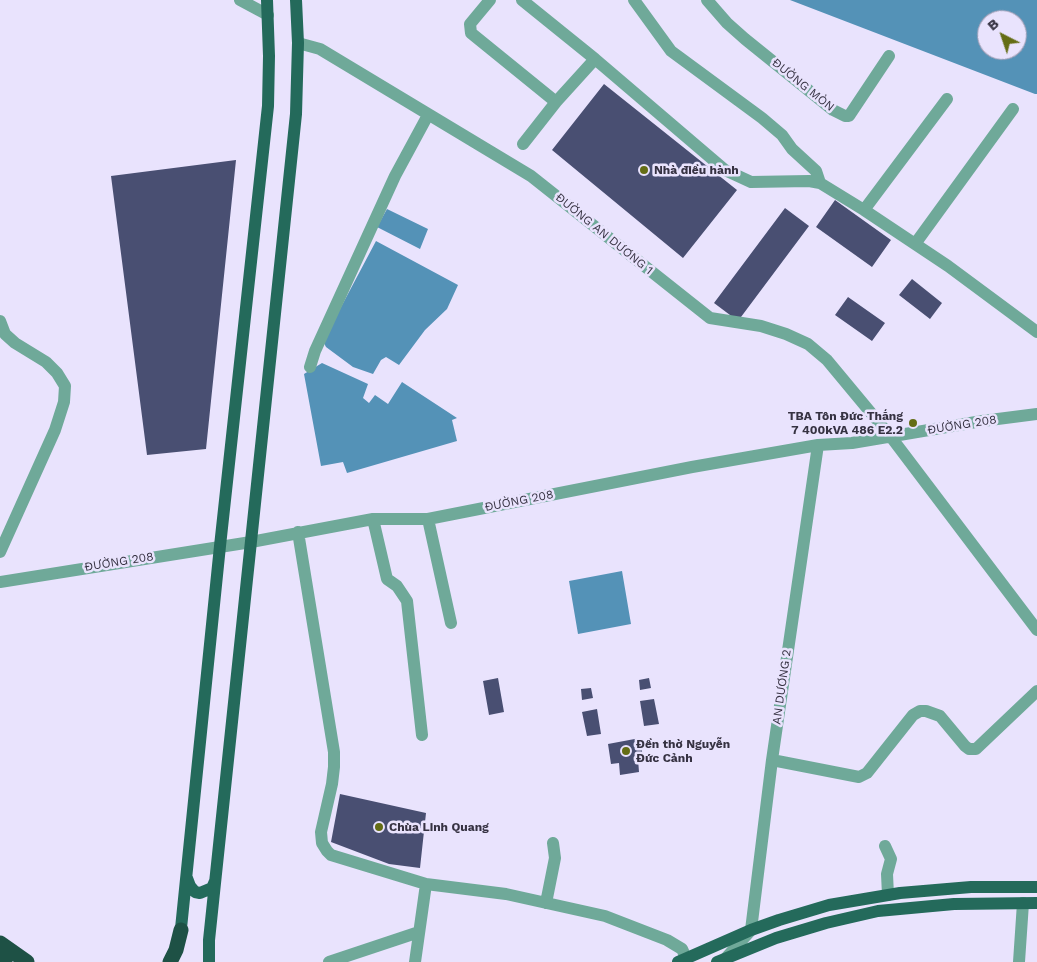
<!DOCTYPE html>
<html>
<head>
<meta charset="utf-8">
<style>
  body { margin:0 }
  #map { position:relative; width:1037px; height:962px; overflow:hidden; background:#e9e3fd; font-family:"Work Sans",sans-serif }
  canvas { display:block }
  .north { position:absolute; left:977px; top:10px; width:50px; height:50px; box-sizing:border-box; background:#e9e3fd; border:1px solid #a19cb2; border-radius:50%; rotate:319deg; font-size:14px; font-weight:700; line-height:20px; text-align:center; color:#363242 }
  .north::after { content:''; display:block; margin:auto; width:18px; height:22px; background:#646d15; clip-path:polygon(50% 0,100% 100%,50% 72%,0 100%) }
</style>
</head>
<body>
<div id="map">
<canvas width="1037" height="962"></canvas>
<div class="north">B</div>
</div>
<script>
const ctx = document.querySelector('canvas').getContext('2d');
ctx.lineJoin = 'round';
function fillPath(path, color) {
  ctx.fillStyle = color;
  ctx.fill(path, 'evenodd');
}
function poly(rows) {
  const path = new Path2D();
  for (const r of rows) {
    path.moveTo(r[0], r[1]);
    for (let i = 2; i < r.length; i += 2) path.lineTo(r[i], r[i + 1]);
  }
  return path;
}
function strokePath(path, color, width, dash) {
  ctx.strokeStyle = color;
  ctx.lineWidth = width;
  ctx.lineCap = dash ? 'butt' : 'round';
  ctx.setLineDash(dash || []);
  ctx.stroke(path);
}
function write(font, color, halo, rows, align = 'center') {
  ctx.font = font + ' "Work Sans",sans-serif';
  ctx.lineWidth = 5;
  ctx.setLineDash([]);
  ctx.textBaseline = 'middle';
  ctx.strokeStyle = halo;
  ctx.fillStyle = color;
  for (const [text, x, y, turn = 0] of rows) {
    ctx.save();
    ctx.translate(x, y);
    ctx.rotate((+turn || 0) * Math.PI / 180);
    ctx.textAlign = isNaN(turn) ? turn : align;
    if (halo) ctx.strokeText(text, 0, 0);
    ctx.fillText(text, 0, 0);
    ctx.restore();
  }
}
fillPath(poly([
  [790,0,1037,0,1037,94,1035,94],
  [987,20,1017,20,1017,50,987,50],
  [387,209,428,229,420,249,377,227],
  [376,241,458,285,447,309,425,330,399,365,386,357,381,360,373,374,353,367,326,347,323,341],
  [322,363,368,384,363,398,369,403,375,395,388,404,402,382,457,418,452,420,457,441,347,473,343,462,321,466,304,374],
  [622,571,631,624,578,634,569,581]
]), '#5492b7');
fillPath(poly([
  [604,84,737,190,683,258,552,150],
  [236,160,206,449,147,455,111,176],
  [835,200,891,240,872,267,816,227],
  [785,208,809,226,738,321,714,303],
  [912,279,942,303,930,319,899,295],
  [848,297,885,323,872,341,835,315],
  [498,678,504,712,489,715,483,681],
  [649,678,651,688,640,690,639,680],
  [591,688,593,698,582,700,581,689],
  [654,699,659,724,644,726,640,701],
  [597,709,601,734,587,736,582,712],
  [640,738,643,758,638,759,639,772,620,775,619,763,611,764,608,744],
  [340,794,426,813,420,868,389,864,331,842]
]), '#494f72');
strokePath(poly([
  [240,0,268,15],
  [490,0,470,24,471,33,556,102],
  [522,0,595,59,725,170,751,182,809,181,820,183,864,210,948,266,1037,332],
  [634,0,671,51,762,118,782,135,792,149,816,171,820,183],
  [707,0,727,23,745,39,833,110,845,116,849,116,889,56],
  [298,43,320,49,531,176,710,318,761,326,786,334,808,344,827,360,891,437,1037,630],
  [523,144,556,102,595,59],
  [864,210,947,99],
  [915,244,1013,109],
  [0,321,5,334,15,343,46,362,57,373,65,386,64,402,55,430,0,552],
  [310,367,315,351,395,176,428,115],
  [373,519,387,579,397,586,407,601,422,735],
  [428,519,451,623],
  [298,532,334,752,334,767,332,784,321,832,322,843,327,851,331,855,426,884,506,894,605,916,667,940,682,949,686,958],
  [0,582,251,542,373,519,428,519,692,467,818,445,852,443,982,421,1037,414],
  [772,760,859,777,867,773,913,715,920,711,926,711,940,716,965,746,969,749,976,749,1037,691],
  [885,846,891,859,887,874,888,895],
  [546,903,555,858,553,843],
  [727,960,726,958,751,930,772,760,818,445],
  [329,962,419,932],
  [415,962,426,884],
  [1019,962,1023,903]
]), '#6fa999', 12);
strokePath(poly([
  [187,878,190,886,195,892,200,893,212,888,215,881],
  [180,938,220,546,268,106,269,56,267,0],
  [209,962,209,940,296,114,298,43,296,0],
  [678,962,751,930,779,920,829,905,900,893,971,887,1037,887],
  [717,962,776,938,826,923,878,911,954,904,1037,903]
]), '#246a5b', 12);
strokePath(poly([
  [0,943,27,962],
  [0,958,5,962],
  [170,962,176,950,181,930]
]), '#1e5145', 15);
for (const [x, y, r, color] of [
  [644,170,5,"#646d15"],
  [913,423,5,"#646d15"],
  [626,751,5,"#646d15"],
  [379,827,5,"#646d15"]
]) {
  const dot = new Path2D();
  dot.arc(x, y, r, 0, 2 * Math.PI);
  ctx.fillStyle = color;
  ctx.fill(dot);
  strokePath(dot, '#e9e3fd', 2);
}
write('12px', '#363242', '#e9e3fd', [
  ["ĐƯỜNG MÒN",803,85,39],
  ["ĐƯỜNG AN DƯƠNG 1",604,234,39],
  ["ĐƯỜNG 208",962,425,-9],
  ["ĐƯỜNG 208",519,501,-11],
  ["ĐƯỜNG 208",119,562,-9],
  ["AN DƯƠNG 2",782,687,-82]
]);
write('bold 12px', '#363242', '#e9e3fd', [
  ["Nhà điều hành",654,170],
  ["TBA Tôn Đức Thắng",903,416,"right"],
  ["7 400kVA 486 E2.2",903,430,"right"],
  ["Đền thờ Nguyễn",636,744],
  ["Đức Cảnh",636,758],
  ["Chùa Linh Quang",389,827]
], 'left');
</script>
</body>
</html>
